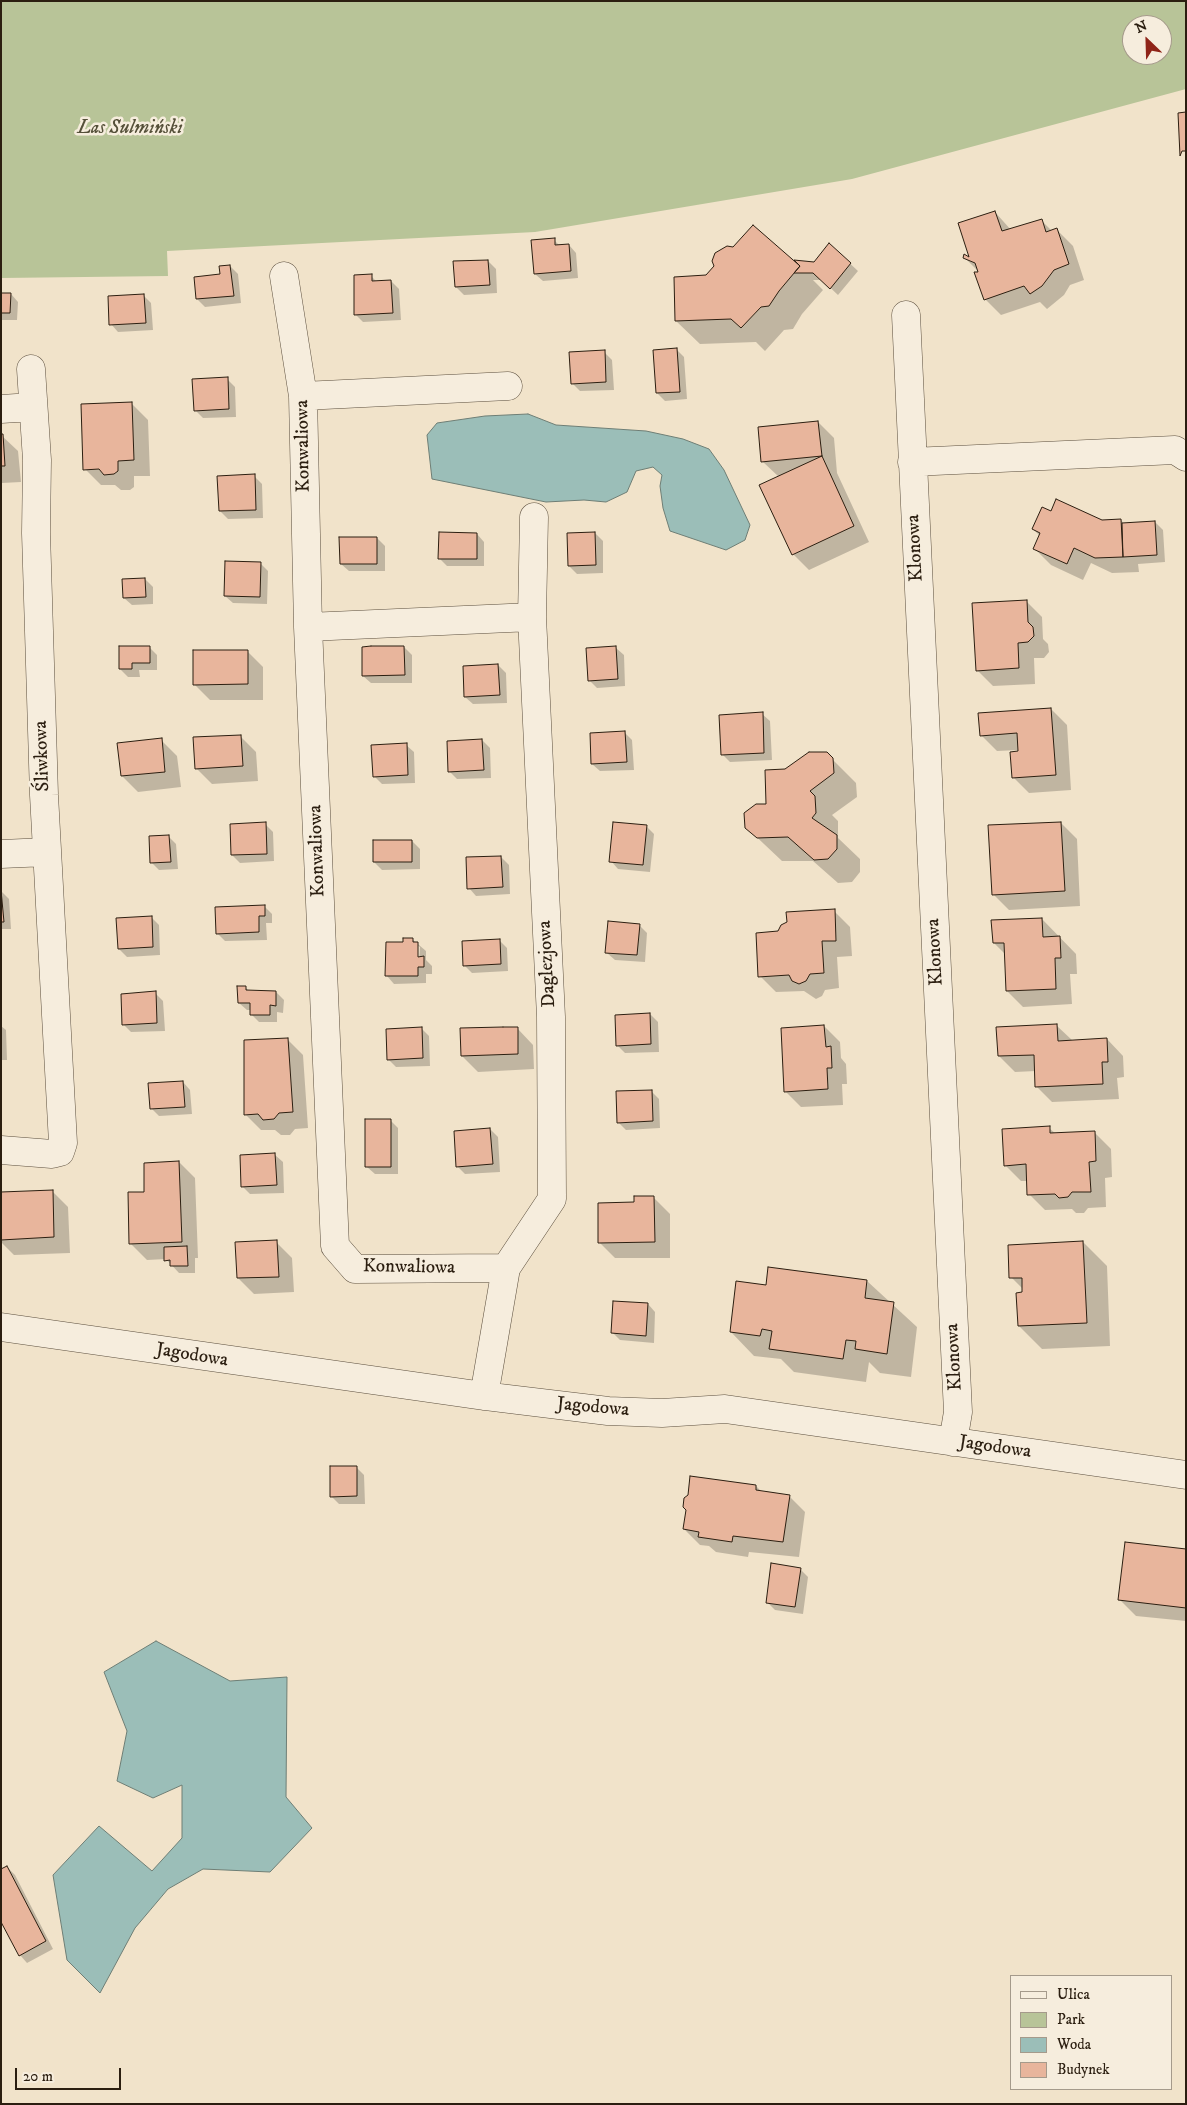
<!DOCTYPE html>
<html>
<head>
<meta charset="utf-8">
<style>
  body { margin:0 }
  #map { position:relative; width:1187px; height:2105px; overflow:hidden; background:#f1e3ca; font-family:"IM FELL DW Pica",serif }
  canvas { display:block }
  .frame { position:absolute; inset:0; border:2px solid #2b1e10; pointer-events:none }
  .legend { position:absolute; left:1010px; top:1975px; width:162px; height:115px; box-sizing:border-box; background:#f6eddd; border:1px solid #a59a8b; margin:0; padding:6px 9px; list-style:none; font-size:15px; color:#2b1e10 }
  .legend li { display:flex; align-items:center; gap:10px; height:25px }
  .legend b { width:25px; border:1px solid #a59a8b }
  .north { position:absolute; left:1122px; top:15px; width:50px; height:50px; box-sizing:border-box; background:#f6eddd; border:1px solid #a59a8b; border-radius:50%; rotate:336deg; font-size:14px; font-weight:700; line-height:20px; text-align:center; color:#2b1e10 }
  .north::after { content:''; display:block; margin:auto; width:18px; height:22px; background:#8f2418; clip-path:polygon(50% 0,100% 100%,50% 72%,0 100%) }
  .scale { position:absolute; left:15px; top:2068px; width:106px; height:22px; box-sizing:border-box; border:2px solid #2b1e10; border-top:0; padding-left:6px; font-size:15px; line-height:18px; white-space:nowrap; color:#2b1e10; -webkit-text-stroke:4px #f6eddd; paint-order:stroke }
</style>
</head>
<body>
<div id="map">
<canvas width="1187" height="2105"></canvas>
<div class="frame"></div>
<ul class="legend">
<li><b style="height:6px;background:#f6eddd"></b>Ulica</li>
<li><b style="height:14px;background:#b8c498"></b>Park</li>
<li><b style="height:14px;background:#9bbeb8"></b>Woda</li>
<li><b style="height:14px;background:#e8b59c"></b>Budynek</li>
</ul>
<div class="north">N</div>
<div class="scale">20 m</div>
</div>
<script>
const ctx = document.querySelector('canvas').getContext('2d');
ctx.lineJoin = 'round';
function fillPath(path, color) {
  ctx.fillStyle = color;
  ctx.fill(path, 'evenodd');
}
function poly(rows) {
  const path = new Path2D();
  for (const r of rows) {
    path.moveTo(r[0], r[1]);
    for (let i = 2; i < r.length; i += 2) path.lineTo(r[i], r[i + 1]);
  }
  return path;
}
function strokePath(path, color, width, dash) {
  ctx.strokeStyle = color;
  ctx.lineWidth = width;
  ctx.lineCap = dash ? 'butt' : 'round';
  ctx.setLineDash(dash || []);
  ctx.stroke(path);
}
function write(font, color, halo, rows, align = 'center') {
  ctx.font = font + ' "IM FELL DW Pica",serif';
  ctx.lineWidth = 5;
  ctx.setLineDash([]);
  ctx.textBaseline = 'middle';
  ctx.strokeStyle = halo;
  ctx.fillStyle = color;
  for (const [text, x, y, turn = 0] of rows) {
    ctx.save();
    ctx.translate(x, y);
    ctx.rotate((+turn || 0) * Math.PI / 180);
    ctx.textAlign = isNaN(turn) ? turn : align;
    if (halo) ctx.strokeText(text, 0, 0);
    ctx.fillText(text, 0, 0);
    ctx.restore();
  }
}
fillPath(poly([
  [1,1,1186,1,1186,89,852,179,535,232,167,251,168,276,1,278],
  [1132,25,1162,25,1162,55,1132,55]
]), '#b8c498');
const water = poly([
  [528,414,556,425,646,431,683,439,709,449,724,470,750,525,745,540,726,550,670,531,663,508,660,486,662,475,653,467,636,471,627,492,606,502,584,500,546,502,432,479,427,435,437,423,485,416,528,414],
  [156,1641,230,1681,287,1677,286,1797,312,1828,270,1872,203,1869,168,1889,135,1928,100,1993,67,1960,53,1875,99,1826,152,1871,182,1838,182,1785,153,1798,117,1781,127,1731,104,1672,156,1641]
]);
fillPath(water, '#9bbeb8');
strokePath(water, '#6e7e75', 1);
fillPath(poly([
  [995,212,1011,230,1041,220,1052,231,1057,230,1073,246,1084,280,1070,285,1064,295,1047,309,1040,302,1001,315,985,299,979,272,964,257,971,260],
  [554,240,560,246,569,245,576,253,578,278,543,281,535,274],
  [830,245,858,271,838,295,822,280,813,280,823,290,802,314,793,329,784,330,765,351,756,342,700,344,676,321,707,276,814,263],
  [488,261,496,269,497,293,464,295,456,287],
  [230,266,238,274,241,303,205,307,197,299],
  [371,276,377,282,391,281,399,289,401,320,363,322,355,314],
  [1,294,11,294,18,302,17,320,1,320],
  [143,295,151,303,153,330,118,332,111,324],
  [676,349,684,357,687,399,665,401,657,393],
  [604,352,612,360,614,390,580,391,572,383],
  [227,379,235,387,236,417,203,418,195,410],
  [132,404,148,420,150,476,134,476,134,487,130,490,121,490,115,485,101,485,85,469],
  [818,422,834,438,837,473,869,542,809,570,793,554,779,477,762,461],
  [1,435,18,451,21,482,2,483,1,487],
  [254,476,262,484,263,518,228,519,220,511],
  [1121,520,1124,524,1155,522,1163,530,1165,562,1138,564,1139,572,1112,573,1091,563,1083,580,1051,565,1035,549,1040,536,1033,529],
  [595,533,603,541,603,573,577,574,569,566],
  [477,534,484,542,484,566,447,566,439,558],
  [377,538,385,546,385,571,349,571,341,564],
  [260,563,268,571,267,604,233,603,225,596],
  [145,579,153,587,153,604,132,605,124,598],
  [1026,601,1042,617,1043,639,1048,644,1049,652,1044,658,1034,658,1035,684,993,686,977,670],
  [149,647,157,655,157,670,139,670,140,677,128,677,120,669],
  [404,647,412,655,412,683,371,683,363,676],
  [616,648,624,655,625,686,597,688,589,680],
  [247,651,263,667,263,700,210,700,194,684],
  [498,665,506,673,507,703,473,704,465,697],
  [1051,709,1067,725,1071,790,1029,793,1013,777,1018,750,997,751,981,735],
  [762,714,770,721,772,760,730,762,722,754],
  [624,732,632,740,634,770,600,771,592,764],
  [240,736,256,752,258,781,212,784,196,768],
  [161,740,177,756,181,787,138,792,122,776],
  [482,740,490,748,491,778,457,779,449,771],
  [406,745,414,752,415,783,382,784,374,776],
  [826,753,856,783,857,797,832,815,838,821,838,838,860,859,860,872,852,882,838,883,813,861,782,861,746,827,767,805,785,771],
  [1061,823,1077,839,1080,906,1009,910,993,894],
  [265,824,273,832,274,861,240,863,232,855],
  [646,826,654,834,650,872,618,869,611,861],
  [168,836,176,844,178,869,159,870,151,862],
  [412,841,420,849,420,869,382,870,374,862],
  [501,857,509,865,510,894,476,896,469,888],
  [1,891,9,899,11,929,1,929],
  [264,906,272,914,272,923,266,923,267,940,225,941,217,933],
  [834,911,850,927,852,956,837,957,839,988,825,990,822,996,816,999,804,991,776,992,760,976,779,933],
  [151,917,159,925,160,955,127,957,119,949],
  [1042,919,1076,954,1077,974,1070,974,1072,1004,1023,1007,1007,991,1005,954,994,943],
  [639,925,647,933,645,962,615,960,607,953],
  [412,939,426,951,426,960,432,966,432,974,426,974,426,983,394,984,387,976,404,943],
  [417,945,420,947,419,963,417,963],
  [499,940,507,948,508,971,472,973,464,965],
  [245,987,250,992,276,992,284,1000,283,1013,277,1012,277,1022,259,1022,251,1014,251,1010,247,1010,239,1003],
  [155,993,163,1001,165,1031,131,1032,123,1024],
  [650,1014,658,1022,659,1052,625,1053,617,1045],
  [1056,1025,1073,1041,1107,1039,1123,1056,1124,1077,1117,1078,1119,1099,1052,1102,1036,1086,1036,1071,1015,1072,999,1056],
  [1,1026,6,1030,7,1060,1,1060],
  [824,1026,840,1042,841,1058,846,1064,847,1084,842,1084,843,1105,801,1107,785,1091],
  [421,1028,429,1036,430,1066,396,1067,388,1059],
  [517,1028,533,1045,534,1069,478,1072,462,1056],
  [287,1039,303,1055,308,1128,295,1129,290,1135,281,1135,275,1130,261,1130,245,1114],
  [183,1082,190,1090,192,1114,159,1116,151,1108],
  [651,1091,659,1099,660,1128,626,1130,619,1123],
  [390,1120,398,1128,398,1174,375,1174,367,1167],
  [1049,1128,1056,1134,1095,1133,1111,1149,1112,1177,1105,1178,1106,1207,1088,1208,1084,1213,1076,1213,1072,1209,1045,1210,1029,1194,1028,1181,1021,1181,1005,1165],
  [490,1129,498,1137,500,1172,465,1174,457,1166],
  [275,1155,283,1162,284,1193,250,1194,242,1186],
  [179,1162,195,1178,198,1258,195,1258,195,1273,179,1273,166,1259,147,1260,131,1244,146,1193],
  [52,1191,68,1207,70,1253,14,1255,1,1242,1,1193],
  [654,1198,670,1214,670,1258,615,1258,599,1242,635,1203],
  [276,1242,292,1258,294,1292,254,1294,238,1278],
  [1083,1242,1107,1266,1110,1346,1042,1349,1019,1326,1024,1290,1011,1277],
  [867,1281,917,1327,911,1377,880,1373,869,1362,866,1382,794,1372,781,1359,754,1356,731,1332,767,1287],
  [648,1304,655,1312,654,1343,620,1340,613,1333],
  [356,1467,364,1475,365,1504,339,1504,331,1496],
  [756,1486,762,1492,789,1496,805,1512,799,1557,749,1552,748,1557,716,1552,709,1546,700,1545,684,1529],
  [1186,1550,1186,1621,1136,1616,1120,1600],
  [800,1569,808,1577,803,1614,775,1610,767,1602],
  [7,1867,15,1875,53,1949,27,1963,20,1955]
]), '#0003');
const building = poly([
  [1186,112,1186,151,1182,151,1180,156,1178,113,1186,112],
  [995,211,1002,231,1042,219,1046,232,1057,228,1069,264,1054,270,1042,286,1030,294,1024,286,984,300,974,272,978,272,975,263,963,258,964,254,969,257,958,223,995,211],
  [753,225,800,266,779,291,769,306,761,307,741,328,731,319,675,321,674,277,706,275,714,266,712,261,715,253,727,246,733,247,753,225],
  [555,238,555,245,569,244,571,271,534,274,531,240,555,238],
  [829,243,851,263,830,289,813,273,794,273,800,266,794,260,814,262,829,243],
  [488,260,490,285,455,287,453,261,488,260],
  [230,265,234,296,196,299,194,277,220,274,219,266,230,265],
  [372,274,372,281,391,280,393,313,354,315,354,275,372,274],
  [1,293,11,293,10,313,1,313,1,293],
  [144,294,146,323,109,325,108,296,144,294],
  [677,348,680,392,656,393,653,350,677,348],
  [605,350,606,382,571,384,569,352,605,350],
  [228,377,229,409,194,411,192,379,228,377],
  [132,402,134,460,118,461,118,471,114,474,104,475,99,469,83,470,81,404,132,402],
  [818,421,822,456,761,462,758,427,818,421],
  [1,434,3,434,5,466,1,466,1,434],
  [822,456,854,526,792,555,759,485,822,456],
  [255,474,256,510,219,511,217,476,255,474],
  [1056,499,1102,520,1121,519,1123,557,1095,558,1074,548,1067,564,1033,549,1040,533,1032,529,1042,507,1051,511,1056,499],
  [1155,521,1157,555,1123,557,1122,523,1155,521],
  [439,532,477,533,477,559,438,559,439,532],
  [595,532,596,565,568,566,567,533,595,532],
  [339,537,377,537,377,564,340,564,339,537],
  [225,561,261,562,260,597,224,596,225,561],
  [145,578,146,597,123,598,122,579,145,578],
  [1027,600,1028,622,1033,627,1034,636,1028,642,1018,643,1019,668,976,671,972,603,1027,600],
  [119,646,150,646,150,663,132,663,132,669,119,669,119,646],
  [371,646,404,646,405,675,362,676,362,647,371,646],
  [616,646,618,679,588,681,586,648,616,646],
  [193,650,248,650,248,684,193,685,193,650],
  [498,664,500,695,464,697,463,666,498,664],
  [1051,708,1056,775,1012,778,1010,752,1018,751,1017,733,980,736,978,713,1051,708],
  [763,712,764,753,721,755,719,715,763,712],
  [625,731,627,762,591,764,590,733,625,731],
  [241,735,243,766,195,769,193,737,241,735],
  [162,738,165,772,121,776,117,743,162,738],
  [482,739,484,770,448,772,447,741,482,739],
  [407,743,408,775,373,777,371,745,407,743],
  [809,752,827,752,833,758,834,773,810,791,815,796,816,813,812,818,837,835,837,849,828,859,814,860,788,837,757,838,745,828,744,813,756,804,766,804,765,770,785,769,809,752],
  [266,822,267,854,231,855,230,824,266,822],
  [613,822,647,825,643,865,609,862,613,822],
  [1061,822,1065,891,992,895,988,825,1061,822],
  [169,835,171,862,150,863,149,836,169,835],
  [373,840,412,840,412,862,373,862,373,840],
  [501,856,503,887,467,889,466,857,501,856],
  [1,890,4,922,1,922,1,890],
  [265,905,265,916,259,916,259,932,216,934,215,907,265,905],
  [835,909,836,941,822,941,824,973,810,974,806,981,799,984,792,981,789,975,758,977,756,933,778,931,781,925,787,922,786,912,835,909],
  [152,916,153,947,118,949,116,918,152,916],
  [1042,918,1043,937,1060,936,1061,958,1055,958,1056,989,1006,991,1004,943,993,943,991,920,1042,918],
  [608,921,640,924,637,955,605,953,608,921],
  [403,938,413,938,413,942,418,942,418,957,424,956,424,967,418,967,418,976,385,976,386,942,403,942,403,938],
  [500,939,501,964,463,966,462,941,500,939],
  [237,986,246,986,246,990,276,991,276,1006,270,1005,270,1015,250,1015,250,1003,238,1003,237,986],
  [156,991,157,1023,122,1025,121,994,156,991],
  [650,1013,651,1044,616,1046,615,1015,650,1013],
  [1057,1024,1058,1041,1107,1038,1108,1062,1102,1062,1103,1084,1035,1087,1034,1055,998,1056,996,1027,1057,1024],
  [824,1025,826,1047,831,1046,832,1068,827,1068,828,1089,784,1092,781,1028,824,1025],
  [422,1027,423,1058,387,1060,386,1029,422,1027],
  [503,1027,518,1027,518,1054,461,1056,460,1028,503,1027],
  [288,1038,293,1112,279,1113,274,1119,263,1120,258,1114,244,1115,244,1040,288,1038],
  [183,1081,185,1107,150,1109,148,1083,183,1081],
  [652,1090,653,1121,617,1123,616,1091,652,1090],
  [365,1119,391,1119,391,1167,365,1167,365,1119],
  [1050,1126,1050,1133,1095,1131,1096,1161,1089,1162,1091,1192,1072,1192,1068,1197,1059,1198,1055,1194,1027,1195,1026,1164,1004,1166,1002,1129,1050,1126],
  [490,1128,493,1164,456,1167,454,1131,490,1128],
  [275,1153,277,1185,241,1187,240,1155,275,1153],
  [179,1161,182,1242,129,1244,128,1192,144,1192,144,1163,179,1161],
  [53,1190,54,1237,1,1240,1,1192,53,1190],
  [634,1196,654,1196,655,1242,598,1243,598,1203,634,1202,634,1196],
  [277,1240,279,1277,237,1278,235,1242,277,1240],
  [1083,1241,1087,1323,1018,1326,1016,1293,1022,1292,1022,1278,1009,1278,1008,1245,1083,1241],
  [187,1246,188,1266,170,1266,170,1260,164,1261,164,1247,187,1246],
  [768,1267,867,1280,865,1298,894,1302,887,1354,855,1349,856,1341,846,1340,843,1359,769,1349,772,1331,762,1329,760,1336,730,1332,736,1281,766,1285,768,1267],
  [613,1301,648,1303,646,1336,611,1333,613,1301],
  [330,1466,357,1466,357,1496,330,1497,330,1466],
  [690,1476,756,1485,756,1490,790,1495,783,1542,733,1536,732,1542,698,1537,699,1532,683,1529,686,1510,683,1507,684,1498,688,1495,690,1476],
  [1125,1542,1186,1549,1186,1608,1118,1600,1125,1542],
  [771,1563,801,1568,795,1607,766,1603,771,1563],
  [7,1866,46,1941,19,1956,1,1922,1,1869,7,1866]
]);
fillPath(building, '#e8b59c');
strokePath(building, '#2b1e10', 1);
const street = poly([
  [284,276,303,396,308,627,335,1246,355,1269,506,1268],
  [906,315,958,1412,953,1442],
  [303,396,508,386],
  [1,409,33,407],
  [912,462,1175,450,1186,457],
  [308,627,532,617],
  [1,854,47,852],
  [1,1150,52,1154,60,1152,63,1143,44,795,36,533,37,460,31,369],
  [1,1327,484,1396,608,1411,662,1413,725,1409,1186,1475],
  [484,1396,506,1268,552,1199,551,1017,532,617,534,517]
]);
strokePath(street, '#5c4f3e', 29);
strokePath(street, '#f6eddd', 28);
write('italic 19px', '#555039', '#f6eddd', [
  ["Las Sulmiński",130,129]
]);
write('19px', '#2b1e10', '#f6eddd', [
  ["Konwaliowa",304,446,-91],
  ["Klonowa",916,548,-93],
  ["Śliwkowa",43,756,-92],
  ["Konwaliowa",318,851,-92],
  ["Klonowa",936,952,-93],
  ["Daglezjowa",548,964,-93],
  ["Konwaliowa",409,1268,1],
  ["Jagodowa",192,1356,9],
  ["Klonowa",955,1357,-93],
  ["Jagodowa",593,1408,5],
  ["Jagodowa",995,1448,8]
]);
</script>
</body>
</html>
